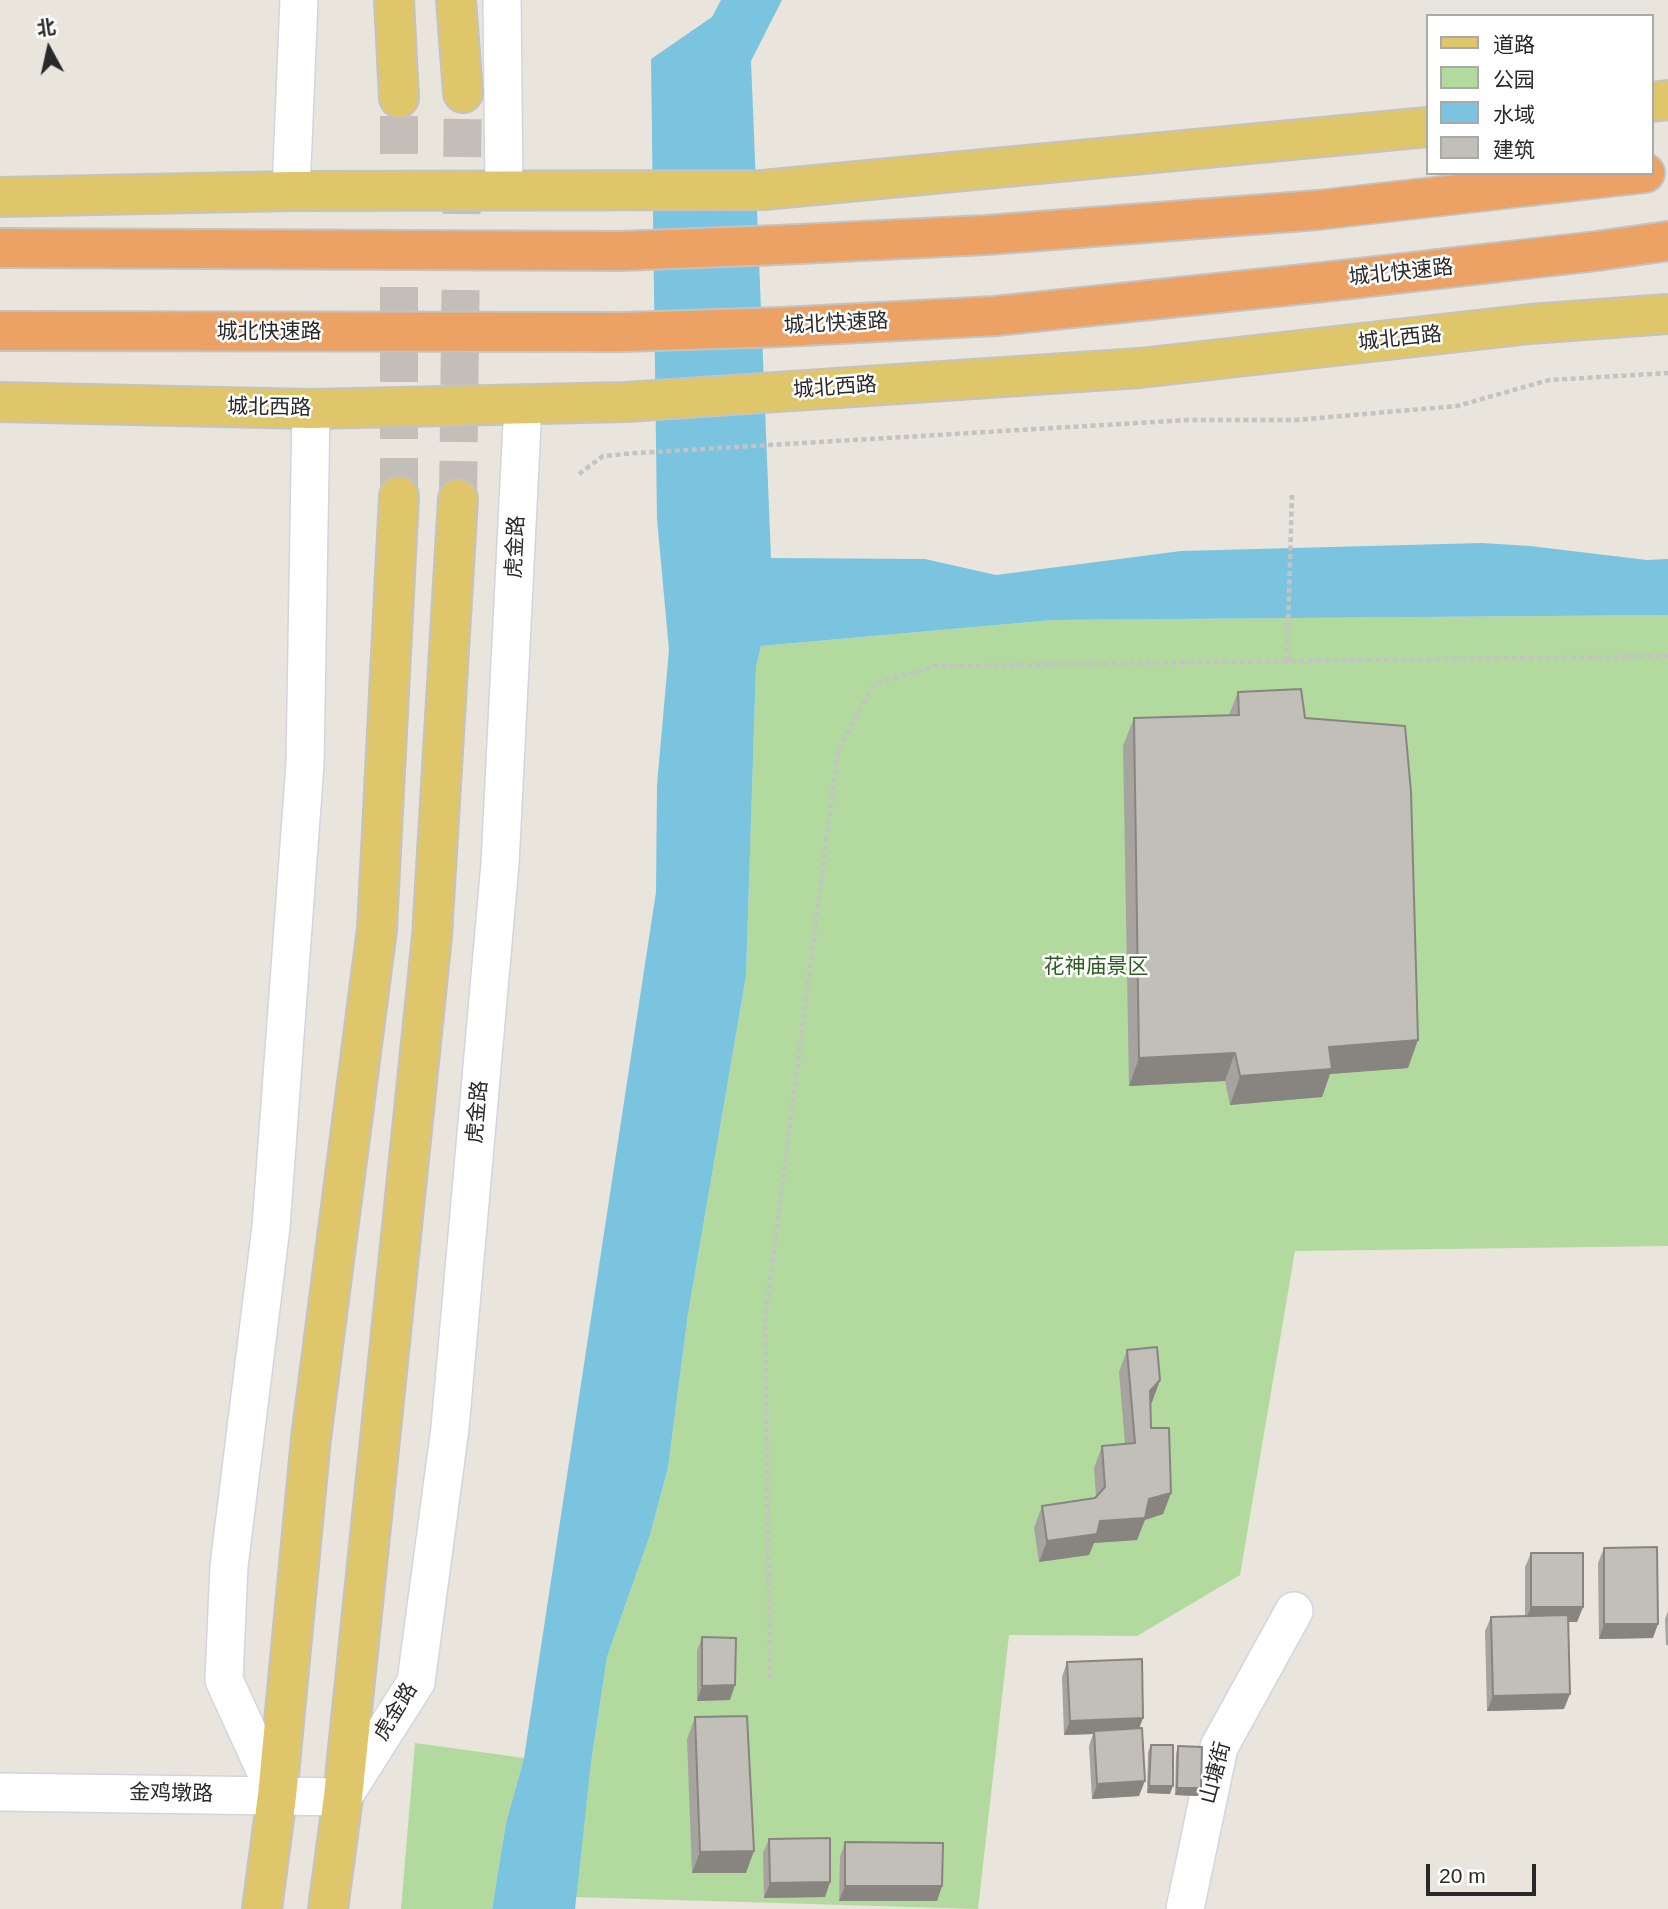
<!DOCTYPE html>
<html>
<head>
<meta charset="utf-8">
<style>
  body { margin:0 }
  #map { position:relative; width:1668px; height:1909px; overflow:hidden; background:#e9e4dc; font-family:Arial,"Noto Sans SC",sans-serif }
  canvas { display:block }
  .legend { position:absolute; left:1426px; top:14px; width:228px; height:161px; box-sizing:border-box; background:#fff; border:2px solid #a9a9a9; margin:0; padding:9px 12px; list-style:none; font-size:21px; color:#292929 }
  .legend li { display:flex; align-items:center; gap:14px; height:35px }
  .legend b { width:35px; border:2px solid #a9a9a9 }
  .north { position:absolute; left:14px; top:14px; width:70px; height:70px; -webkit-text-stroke:5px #fff; paint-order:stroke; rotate:352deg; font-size:19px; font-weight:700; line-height:28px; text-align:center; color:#292929 }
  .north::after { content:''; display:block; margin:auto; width:24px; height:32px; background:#292929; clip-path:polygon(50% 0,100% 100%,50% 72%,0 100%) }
  .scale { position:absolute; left:1426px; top:1864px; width:110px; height:32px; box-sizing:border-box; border:4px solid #292929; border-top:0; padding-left:9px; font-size:21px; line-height:24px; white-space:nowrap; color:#292929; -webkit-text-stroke:5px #fff; paint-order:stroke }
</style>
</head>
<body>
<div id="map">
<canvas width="1668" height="1909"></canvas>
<ul class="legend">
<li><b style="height:9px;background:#e0c66a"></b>道路</li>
<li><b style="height:19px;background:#b2da9e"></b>公园</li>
<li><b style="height:19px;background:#7ac4e0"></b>水域</li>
<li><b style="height:19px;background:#c2beb8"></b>建筑</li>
</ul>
<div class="north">北</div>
<div class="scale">20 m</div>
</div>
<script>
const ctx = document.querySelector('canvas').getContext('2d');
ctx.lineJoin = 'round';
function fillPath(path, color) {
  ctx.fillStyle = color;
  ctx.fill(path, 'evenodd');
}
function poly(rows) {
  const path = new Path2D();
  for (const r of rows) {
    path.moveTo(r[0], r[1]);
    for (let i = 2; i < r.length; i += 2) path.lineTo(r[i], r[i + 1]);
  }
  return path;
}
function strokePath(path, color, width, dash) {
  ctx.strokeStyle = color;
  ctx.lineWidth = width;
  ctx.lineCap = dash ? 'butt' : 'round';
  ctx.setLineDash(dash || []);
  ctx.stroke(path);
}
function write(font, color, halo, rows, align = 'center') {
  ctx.font = font + ' Arial,"Noto Sans SC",sans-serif';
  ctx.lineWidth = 5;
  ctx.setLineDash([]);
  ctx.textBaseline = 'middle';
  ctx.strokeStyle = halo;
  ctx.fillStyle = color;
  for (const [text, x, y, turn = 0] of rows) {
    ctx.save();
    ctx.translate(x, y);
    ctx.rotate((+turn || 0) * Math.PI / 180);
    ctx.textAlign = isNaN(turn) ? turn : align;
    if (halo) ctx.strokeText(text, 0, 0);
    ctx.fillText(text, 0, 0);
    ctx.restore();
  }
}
fillPath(poly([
  [1668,615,1668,1246,1295,1251,1240,1575,1137,1636,1009,1635,978,1909,575,1897,591,1763,607,1657,650,1535,668,1468,688,1314,746,976,756,667,761,646,1053,620],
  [415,1743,524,1758,506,1823,492,1909,401,1909]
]), '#b2da9e');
fillPath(poly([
  [721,0,782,0,751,61,771,558,925,559,996,575,1181,551,1482,543,1530,546,1647,560,1668,559,1668,615,1053,620,761,646,756,667,746,976,688,1314,668,1468,650,1535,607,1657,591,1763,575,1909,492,1909,506,1823,524,1758,656,892,657,785,669,650,657,519,651,59,712,17]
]), '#7ac4e0');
strokePath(poly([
  [399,496,399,98],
  [458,499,463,93]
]), '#c3bfb8', 38, [38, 19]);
const minor = poly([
  [502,0,504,189],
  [291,191,299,0],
  [0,1792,343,1797,416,1682,450,1428,500,864,523,404],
  [277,1796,224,1680,229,1566,271,1227,305,764,311,409],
  [1185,1909,1219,1747,1294,1611]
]);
const major = poly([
  [394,0,399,98],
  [456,0,463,93],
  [1652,102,1668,100],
  [0,197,291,191,763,190,1428,127],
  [0,402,311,409,626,402,1140,368,1530,324,1668,314],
  [262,1909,277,1796,311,1438,377,929,399,496],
  [328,1909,343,1797,432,936,458,499]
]);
const highway = poly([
  [0,248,619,251,778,245,986,235,1318,210,1645,173],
  [0,331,623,332,782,327,995,316,1324,282,1597,251,1668,241]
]);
strokePath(minor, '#d2d4e0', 40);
strokePath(major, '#c3c3c3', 42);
strokePath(highway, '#c3c3c3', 42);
strokePath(poly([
  [579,474,603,456,636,453,1187,420,1296,420,1457,406,1549,380,1668,373],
  [1287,661,1292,495],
  [770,1679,765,1320,838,750,874,684,935,666,1668,656]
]), '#c3c3c3', 4.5, [5, 3.5]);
strokePath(minor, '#fff', 37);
strokePath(major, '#e0c66a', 38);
strokePath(highway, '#eca165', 38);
fillPath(poly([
  [1238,692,1305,718,1408,1068,1330,1074,1322,1097,1230,1105,1225,1081,1129,1086,1123,746,1134,718,1229,715],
  [1127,1350,1160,1380,1152,1402,1151,1404,1151,1428,1171,1493,1163,1514,1144,1520,1137,1540,1094,1543,1089,1555,1039,1562,1034,1528,1042,1506,1095,1498,1096,1497,1094,1468,1102,1446,1125,1444,1119,1372],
  [1604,1548,1653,1638,1599,1639,1598,1563],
  [1531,1553,1583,1607,1577,1622,1568,1622,1564,1709,1487,1711,1485,1631,1491,1617,1525,1616,1525,1567],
  [1668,1611,1668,1645,1666,1645,1665,1619],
  [702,1637,730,1700,697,1701,697,1651],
  [1067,1662,1140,1728,1139,1796,1092,1799,1089,1746,1093,1734,1064,1735,1062,1677],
  [695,1717,746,1873,692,1873,687,1739],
  [1151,1745,1170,1794,1147,1793,1148,1752],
  [1178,1746,1198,1796,1175,1795,1176,1754],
  [769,1839,830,1882,825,1897,764,1898,763,1853],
  [845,1842,942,1886,937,1901,839,1901,840,1857]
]), '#a7a39e');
fillPath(poly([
  [1418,1040,1408,1068,1330,1074,1322,1097,1230,1105,1240,1076,1329,1047],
  [1235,1053,1225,1081,1129,1086,1139,1058],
  [1160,1380,1152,1402,1142,1413,1150,1391],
  [1171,1493,1163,1514,1145,1520,1137,1540,1094,1543,1089,1555,1039,1562,1047,1541,1100,1521,1149,1499],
  [1531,1607,1583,1607,1577,1622,1525,1621],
  [1604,1624,1658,1624,1653,1638,1599,1639],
  [735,1685,730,1700,697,1701,702,1686],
  [1570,1694,1564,1709,1487,1711,1493,1696],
  [1143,1718,1138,1732,1094,1731,1093,1734,1064,1735,1070,1721],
  [1145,1781,1139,1796,1092,1799,1097,1784],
  [1149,1786,1173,1786,1170,1794,1147,1793],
  [1177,1788,1201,1788,1198,1796,1175,1795],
  [754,1851,746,1873,692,1873,700,1852],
  [830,1882,825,1897,764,1898,770,1883],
  [845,1886,942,1886,937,1901,839,1901]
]), '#888581');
const building = poly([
  [1301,689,1305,718,1405,726,1411,792,1418,1040,1329,1047,1332,1069,1240,1076,1235,1053,1139,1058,1134,718,1239,715,1238,692,1301,689],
  [1157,1347,1160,1380,1150,1391,1151,1428,1169,1428,1171,1493,1149,1499,1145,1518,1100,1521,1097,1534,1047,1541,1042,1506,1095,1498,1105,1487,1102,1446,1135,1443,1127,1350,1157,1347],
  [1657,1547,1658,1624,1604,1624,1604,1548,1657,1547],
  [1531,1553,1583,1553,1583,1607,1531,1607,1531,1553],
  [1568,1615,1570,1694,1493,1696,1491,1617,1568,1615],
  [702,1637,736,1638,735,1685,702,1686,702,1637],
  [1142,1659,1143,1718,1070,1721,1067,1662,1142,1659],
  [747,1716,754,1851,700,1852,695,1717,747,1716],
  [1142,1728,1145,1781,1097,1784,1094,1731,1142,1728],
  [1151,1745,1173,1745,1173,1786,1149,1786,1151,1745],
  [1178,1746,1202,1747,1201,1788,1177,1788,1178,1746],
  [830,1838,830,1882,770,1883,769,1839,830,1838],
  [845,1842,943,1843,942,1886,845,1886,845,1842]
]);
fillPath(building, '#c2beb8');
strokePath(building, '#888581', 2);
write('21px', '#292929', '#fff', [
  ["城北快速路",1401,273,-6],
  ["城北快速路",836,324,-3],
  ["城北快速路",269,332],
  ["城北西路",1400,339,-6],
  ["城北西路",835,388,-4],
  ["城北西路",269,408,1],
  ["虎金路",516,547,-87],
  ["虎金路",478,1112,-85],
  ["虎金路",396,1712,-59],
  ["山塘街",1216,1773,-75],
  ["金鸡墩路",171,1794,1]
]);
write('21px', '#2d5d21', '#fff', [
  ["花神庙景区",1096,967]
]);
</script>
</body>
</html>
